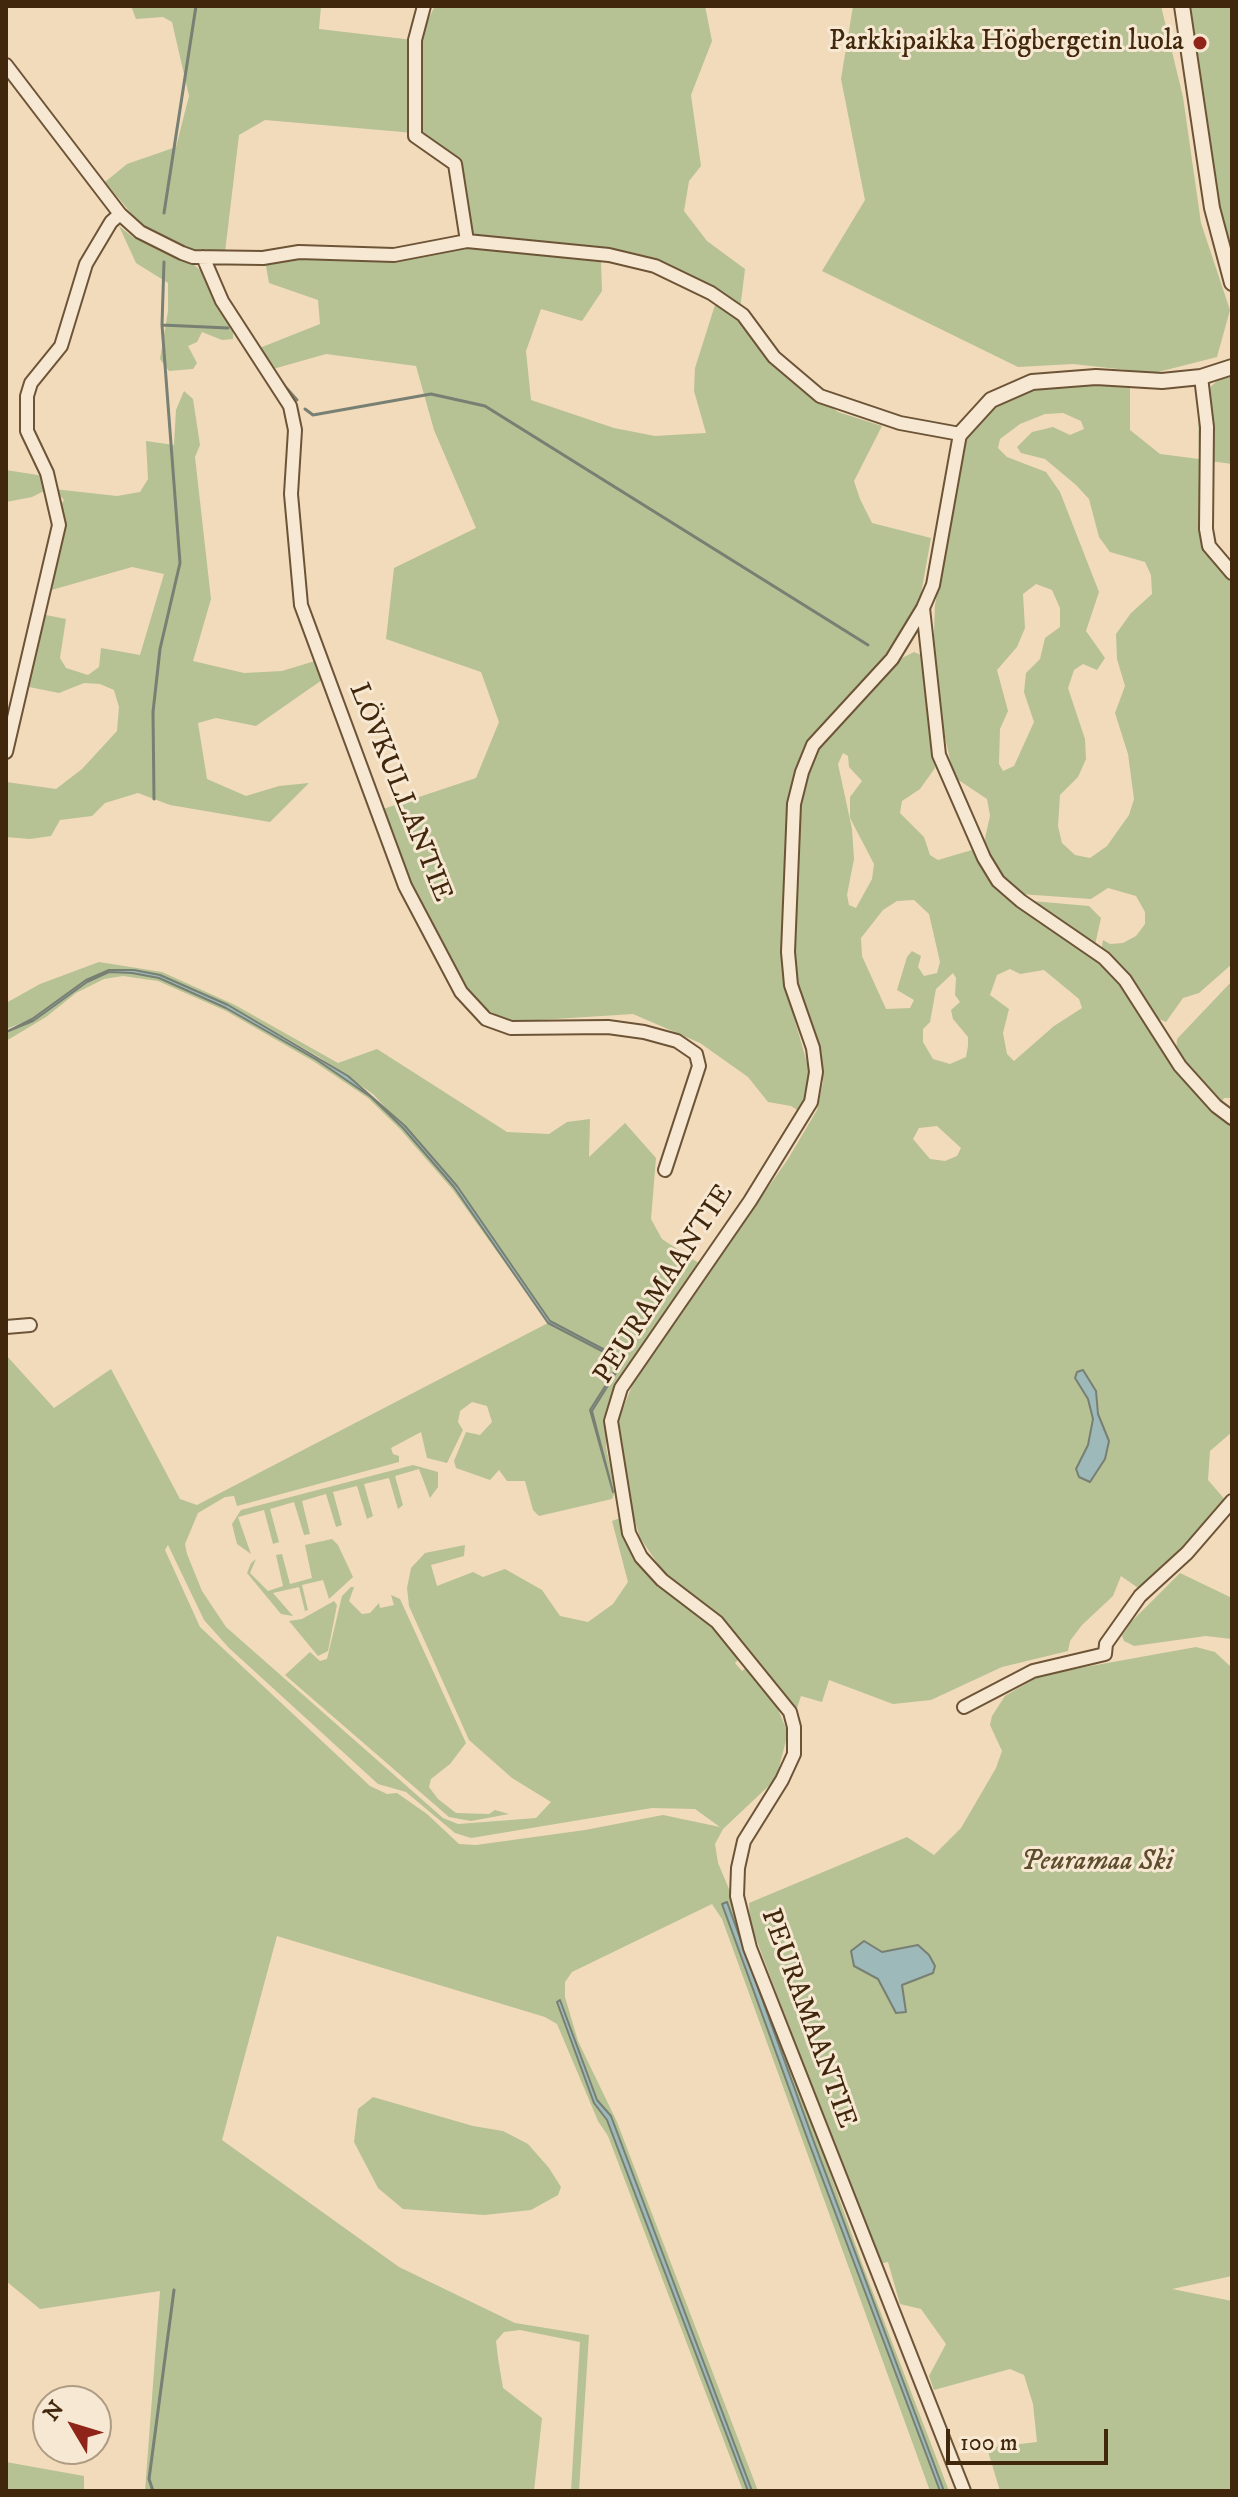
<!DOCTYPE html>
<html>
<head>
<meta charset="utf-8">
<style>
  body { margin:0 }
  #map { position:relative; width:1238px; height:2497px; overflow:hidden; background:#f2dbbb; font-family:"IM FELL DW Pica",serif }
  canvas { display:block }
  .frame { position:absolute; inset:0; border:8px solid #41270b; pointer-events:none }
  .north { position:absolute; left:32px; top:2385px; width:80px; height:80px; box-sizing:border-box; background:#f7e8d3; border:2px solid #ae9b83; border-radius:50%; rotate:308deg; font-size:22px; font-weight:700; line-height:32px; text-align:center; color:#41270b }
  .north::after { content:''; display:block; margin:auto; width:28px; height:36px; background:#8f2418; clip-path:polygon(50% 0,100% 100%,50% 72%,0 100%) }
  .scale { position:absolute; left:946px; top:2429px; width:162px; height:36px; box-sizing:border-box; border:4px solid #41270b; border-top:0; padding-left:10px; font-size:24px; line-height:28px; white-space:nowrap; color:#41270b; -webkit-text-stroke:6px #f7e8d3; paint-order:stroke }
</style>
</head>
<body>
<div id="map">
<canvas width="1238" height="2497"></canvas>
<div class="frame"></div>
<div class="north">N</div>
<div class="scale">100 m</div>
</div>
<script>
const ctx = document.querySelector('canvas').getContext('2d');
ctx.lineJoin = 'round';
function fillPath(path, color) {
  ctx.fillStyle = color;
  ctx.fill(path, 'evenodd');
}
function poly(rows) {
  const path = new Path2D();
  for (const r of rows) {
    path.moveTo(r[0], r[1]);
    for (let i = 2; i < r.length; i += 2) path.lineTo(r[i], r[i + 1]);
  }
  return path;
}
function strokePath(path, color, width, dash) {
  ctx.strokeStyle = color;
  ctx.lineWidth = width;
  ctx.lineCap = dash ? 'butt' : 'round';
  ctx.setLineDash(dash || []);
  ctx.stroke(path);
}
function write(font, color, halo, rows, align = 'center') {
  ctx.font = font + ' "IM FELL DW Pica",serif';
  ctx.lineWidth = 6;
  ctx.setLineDash([]);
  ctx.textBaseline = 'middle';
  ctx.strokeStyle = halo;
  ctx.fillStyle = color;
  for (const [text, x, y, turn = 0] of rows) {
    ctx.save();
    ctx.translate(x, y);
    ctx.rotate((+turn || 0) * Math.PI / 180);
    ctx.textAlign = isNaN(turn) ? turn : align;
    if (halo) ctx.strokeText(text, 0, 0);
    ctx.fillText(text, 0, 0);
    ctx.restore();
  }
}
fillPath(poly([
  [131,6,321,6,319,29,413,40,414,133,265,120,239,135,225,252,192,251,156,236,140,224,105,182,127,164,176,147,189,96,172,22,163,17,136,19],
  [435,6,705,6,712,41,691,95,701,166,689,181,684,211,707,241,745,269,740,310,675,270,470,236,458,162,418,134,417,41],
  [853,6,1161,6,1183,97,1201,223,1230,310,1217,357,1154,373,1073,364,1018,367,822,271,865,200,841,79],
  [1187,6,1232,6,1232,252,1219,223],
  [119,226,134,238,192,263,202,272,233,333,233,339,222,340,202,332,197,342,188,346,197,363,193,369,169,371,160,359,168,311,168,283,136,263],
  [463,247,601,262,602,291,582,321,541,309,526,351,531,400,614,428,655,436,706,433,694,391,695,368,715,305,739,320,785,373,838,412,882,426,854,481,860,499,872,523,931,538,921,594,909,624,864,682,811,740,789,801,783,961,787,993,810,1073,802,1113,791,1106,768,1102,748,1077,700,1043,633,1014,507,1022,471,999,400,869,377,811,476,778,499,722,481,672,386,639,394,568,476,528,434,430,416,366,326,354,273,369,257,349,320,324,318,300,269,283,265,260],
  [1232,376,1232,464,1210,461,1208,389,1217,381],
  [1082,384,1130,388,1130,430,1160,454,1199,459,1198,409,1203,411,1214,561,1232,582,1232,964,1199,993,1183,998,1166,1022,1154,1017,1101,952,1103,940,1110,944,1123,943,1136,936,1145,924,1145,912,1136,896,1108,888,1091,899,1020,894,1001,877,983,847,990,816,987,799,954,777,939,711,933,656,935,605,965,440,991,408,1034,388],
  [1063,413,1081,421,1084,429,1070,435,1053,427,1032,432,1017,447,1021,453,1045,459,1076,485,1089,499,1099,537,1110,552,1145,562,1151,575,1152,594,1131,613,1116,634,1117,659,1125,686,1115,713,1128,754,1134,799,1129,815,1107,846,1090,858,1075,855,1062,843,1058,826,1060,795,1078,777,1086,759,1085,739,1068,688,1074,670,1083,664,1097,670,1105,658,1086,631,1099,592,1060,492,1046,472,1007,457,998,448,1000,439,1020,424,1045,414],
  [1036,584,1052,590,1060,608,1060,627,1045,638,1040,659,1026,673,1024,692,1034,722,1014,766,1003,771,999,764,1000,729,1008,711,997,670,1017,647,1025,628,1023,594],
  [184,391,193,399,200,445,195,457,211,599,193,661,244,673,282,671,315,661,322,680,256,726,216,718,198,723,207,779,246,796,279,786,309,783,270,822,170,805,138,793,105,803,92,816,60,820,51,836,30,839,6,837,6,782,56,789,82,769,117,731,119,707,114,690,100,684,84,683,59,693,24,686,41,614,66,619,60,658,66,668,88,675,99,667,101,648,140,655,164,574,132,567,48,591,62,541,60,507,64,500,54,489,117,496,140,492,148,479,146,441,174,445,176,410],
  [6,470,44,476,48,489,32,497,6,502],
  [914,652,921,655,924,667,935,768,920,789,902,801,900,813,924,837,930,855,938,860,972,850,978,855,996,889,1094,956,1120,982,1184,1080,1232,1126,1232,1432,1210,1451,1208,1480,1227,1502,1141,1590,1121,1576,1113,1596,1082,1625,1070,1641,1068,1651,1002,1667,931,1700,893,1704,829,1680,822,1702,801,1696,796,1711,716,1614,663,1571,640,1538,621,1474,617,1423,636,1376,788,1159,817,1110,823,1082,817,1047,795,980,793,961,801,794,806,772,818,748,898,660],
  [843,753,848,756,849,767,862,781,850,797,850,818,874,864,872,879,856,908,849,905,847,895,854,859,852,829,838,764],
  [914,900,929,914,940,962,937,973,924,976,918,967,921,956,912,951,907,957,897,990,914,1000,910,1008,886,1009,862,956,861,938,883,910,897,901],
  [1010,969,1020,974,1044,970,1079,999,1082,1008,1054,1026,1014,1061,1007,1054,1003,1033,1009,1009,990,995,997,975],
  [953,973,956,978,955,995,960,1002,951,1010,953,1019,968,1037,968,1046,966,1057,950,1064,933,1059,923,1042,923,1029,930,1022,936,989],
  [937,1126,961,1148,957,1156,945,1161,930,1159,913,1139,919,1128],
  [1032,901,1089,906,1101,918,1095,945],
  [99,962,162,972,235,1005,338,1063,377,1049,507,1132,549,1134,567,1122,590,1119,589,1157,625,1123,656,1158,651,1219,662,1239,700,1264,609,1411,606,1447,615,1492,612,1499,539,1516,533,1510,525,1481,507,1481,499,1470,490,1480,456,1468,454,1461,466,1432,480,1435,492,1422,487,1406,472,1402,460,1411,458,1422,463,1430,447,1463,427,1458,421,1432,391,1448,393,1454,399,1456,399,1462,237,1506,234,1496,225,1497,198,1513,185,1544,187,1554,202,1591,226,1627,443,1818,458,1824,536,1818,551,1802,512,1778,469,1740,409,1606,407,1588,411,1568,425,1553,465,1545,464,1556,431,1565,437,1586,473,1572,483,1577,505,1569,542,1590,560,1616,588,1622,613,1604,628,1582,612,1521,620,1518,627,1535,740,1658,735,1663,742,1671,747,1667,774,1700,788,1733,776,1779,723,1829,715,1844,718,1863,734,1901,864,2269,949,2491,944,2491,723,1905,940,2491,930,2491,722,1919,712,1904,572,1972,565,1982,565,1997,578,2041,617,2122,758,2491,752,2491,611,2116,597,2100,560,2000,557,2002,594,2103,607,2120,748,2491,743,2491,608,2136,598,2121,557,2024,545,2017,277,1936,222,2140,399,2267,515,2323,589,2335,579,2491,571,2491,580,2342,520,2330,504,2332,496,2341,498,2358,503,2388,542,2418,534,2491,145,2491,160,2291,40,2309,6,2281,6,1355,54,1408,111,1369,180,1499,197,1505,548,1323,453,1190,400,1129,368,1098,313,1061,226,1011,158,981,123,976,104,979,76,993,46,1017,6,1041,6,1032,33,1021,87,982,109,972,132,973,159,978,226,1008,317,1060,371,1097,403,1128,454,1187,548,1323,621,1361,590,1410,613,1491,592,1411,624,1360,550,1321,457,1186,373,1094,319,1057,228,1005,160,975,109,970,86,980,32,1019,6,1029,6,1003,40,984],
  [168,1545,204,1620,229,1648,378,1784,406,1792,455,1833,471,1838,652,1808,695,1809,720,1827,663,1815,585,1830,476,1845,459,1844,427,1814,397,1793,387,1794,370,1786,200,1627,165,1550],
  [1232,981,1232,1098,1224,1098,1219,1106,1176,1054,1177,1039],
  [413,1465,438,1472,438,1487,430,1498,419,1469,395,1476,403,1505,398,1509,389,1478,364,1484,373,1516,367,1519,357,1486,333,1492,342,1525,336,1527,326,1494,302,1501,310,1534,304,1535,294,1502,270,1509,279,1542,273,1544,264,1510,238,1517,251,1554,237,1544,232,1524,241,1510],
  [332,1539,338,1545,353,1577,329,1599,323,1580,302,1585,308,1610,305,1611,299,1587,273,1593,293,1616,281,1614,247,1573,251,1563,256,1559,250,1573,268,1591,283,1586,276,1555,282,1554,290,1584,312,1578,305,1545],
  [1180,1573,1232,1598,1232,1639,1206,1636,1134,1646,1124,1641,1122,1636,1131,1622],
  [351,1587,354,1587,349,1601,362,1614,370,1613,379,1603,380,1608,394,1605,391,1595,400,1599,466,1743,450,1764,431,1779,429,1787,438,1799,456,1813,489,1814,495,1810,509,1814,471,1821,449,1817,285,1675,310,1652,320,1661,327,1659,342,1596],
  [334,1601,337,1605,328,1651,318,1656,289,1621,302,1619],
  [1196,1647,1215,1652,1232,1668,1232,2276,1172,2289,1232,2301,1232,2491,1000,2491,987,2448,1037,2442,1033,2404,1024,2375,1010,2369,934,2390,929,2376,946,2344,921,2309,900,2304,888,2262,879,2264,750,1923,749,1903,907,1837,934,1855,961,1828,996,1768,1002,1751,990,1725,992,1716,1005,1696,1041,1675],
  [373,2097,473,2126,503,2131,528,2144,549,2168,561,2187,558,2195,531,2210,484,2215,403,2209,378,2188,354,2142,358,2109],
  [6,2462,84,2476,84,2491,6,2491]
]), '#b6c194');
const water = poly([
  [109,970,134,970,160,975,228,1005,348,1076,405,1126,457,1186,550,1321,624,1360,592,1411,613,1492,590,1410,621,1361,548,1323,454,1187,403,1128,371,1097,317,1060,226,1008,159,978,132,973,109,972,87,982,33,1021,6,1032,32,1019,86,980,109,970],
  [1083,1370,1096,1391,1098,1414,1109,1441,1105,1459,1090,1482,1079,1477,1076,1469,1088,1445,1093,1419,1088,1399,1075,1378,1077,1372,1083,1370],
  [727,1902,814,2142,944,2491,940,2491,809,2143,722,1904,727,1902],
  [864,1941,882,1952,918,1945,929,1955,935,1966,933,1973,902,1985,906,2012,896,2013,878,1979,854,1966,851,1951,864,1941],
  [560,2000,597,2100,611,2116,752,2491,748,2491,607,2120,594,2103,557,2002,560,2000]
]);
fillPath(water, '#9db9b9');
strokePath(water, '#787f73', 2);
strokePath(poly([
  [164,213,196,6],
  [164,262,162,325,228,328],
  [281,382,297,400],
  [305,409,313,415,431,394,485,406,868,645],
  [154,799,153,712,160,649,180,563,162,325],
  [153,2491,149,2479,174,2290]
]), '#787f73', 3);
const minor = poly([
  [424,6,415,40,415,136,455,164,467,241],
  [6,65,120,214,140,232,182,253,193,257,263,258,299,252,394,255,467,241,609,255,655,266,711,293,743,315,774,357,820,396,900,423,960,434,933,585,923,608,892,659,813,745,802,772,794,804,788,952,791,985,813,1048,816,1072,811,1102,750,1201,621,1388,611,1421,629,1533,641,1557,662,1580,717,1622,790,1712,794,1727,794,1754,782,1780,744,1841,738,1868,737,1896,750,1948,964,2491],
  [203,257,222,301,290,406,295,430,291,494,301,605,405,886,461,992,486,1019,511,1028,608,1027,644,1032,677,1041,696,1054,699,1066,665,1170],
  [1201,377,1207,427,1206,529,1209,546,1232,573],
  [923,608,939,755,984,858,998,881,1021,901,1104,958,1125,980,1180,1066,1216,1106,1232,1118],
  [6,752,59,525,47,473,27,431,27,396,31,383,61,346,86,264,111,222,120,214],
  [6,1327,30,1325],
  [964,1707,1033,1671,1105,1654,1106,1644,1140,1596,1187,1553,1232,1501]
]);
const tertiary = poly([
  [1182,6,1212,208,1232,283],
  [960,434,991,400,1032,382,1096,377,1162,381,1201,377,1232,367]
]);
strokePath(minor, '#6d5437', 16);
strokePath(tertiary, '#6d5437', 18);
strokePath(minor, '#f7e8d3', 12);
strokePath(tertiary, '#f7e8d3', 14);
for (const [x, y, r, color] of [
  [1200,43,8,"#8f2418"]
]) {
  const dot = new Path2D();
  dot.arc(x, y, r, 0, 2 * Math.PI);
  ctx.fillStyle = color;
  ctx.fill(dot);
  strokePath(dot, '#f7e8d3', 3);
}
write('28px', '#41270b', '#f7e8d3', [
  ["Parkkipaikka Högbergetin luola",1184,43]
], 'right');
write('28px', '#41270b', '#f7e8d3', [
  ["LÖVKULLANTIE",399,793,68],
  ["PEURAMAANTIE",665,1285,-57],
  ["PEURAMAANTIE",807,2019,70]
]);
write('italic 28px', '#5e4e2d', '#f7e8d3', [
  ["Peuramaa Ski",1097,1863]
]);
</script>
</body>
</html>
